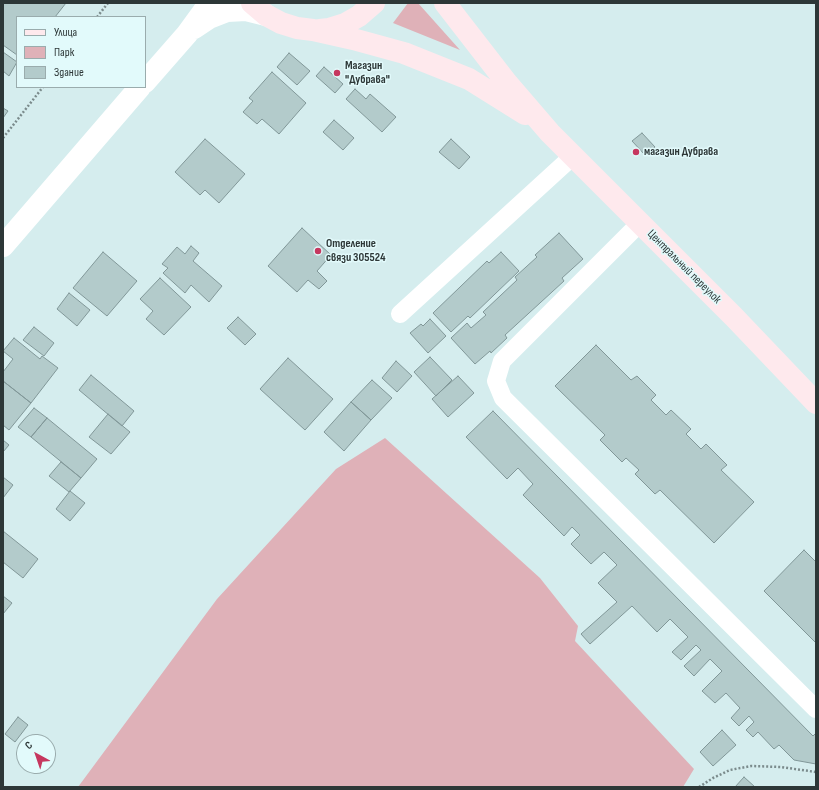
<!DOCTYPE html>
<html>
<head>
<meta charset="utf-8">
<style>
  body { margin:0 }
  #map { position:relative; width:819px; height:790px; overflow:hidden; background:#d5edee; font-family:"Sofia Sans Condensed",sans-serif }
  canvas { display:block }
  .frame { position:absolute; inset:0; border:4px solid #2d3737; pointer-events:none }
  .legend { position:absolute; left:16px; top:16px; width:130px; height:72px; box-sizing:border-box; background:#e2fafb; border:1px solid #9aacad; margin:0; padding:5px 7px; list-style:none; font-size:12px; color:#2d3737 }
  .legend li { display:flex; align-items:center; gap:8px; height:20px }
  .legend b { width:20px; border:1px solid #9aacad }
  .north { position:absolute; left:16px; top:734px; width:40px; height:40px; box-sizing:border-box; background:#e2fafb; border:1px solid #9aacad; border-radius:50%; rotate:320deg; font-size:11px; font-weight:700; line-height:16px; text-align:center; color:#2d3737 }
  .north::after { content:''; display:block; margin:auto; width:14px; height:18px; background:#c6375f; clip-path:polygon(50% 0,100% 100%,50% 72%,0 100%) }
</style>
</head>
<body>
<div id="map">
<canvas width="819" height="790"></canvas>
<div class="frame"></div>
<ul class="legend">
<li><b style="height:5px;background:#fee9ed"></b>Улица</li>
<li><b style="height:11px;background:#dfb1b8"></b>Парк</li>
<li><b style="height:11px;background:#b3cbcb"></b>Здание</li>
</ul>
<div class="north">С</div>
</div>
<script>
const ctx = document.querySelector('canvas').getContext('2d');
ctx.lineJoin = 'round';
function fillPath(path, color) {
  ctx.fillStyle = color;
  ctx.fill(path, 'evenodd');
}
function poly(rows) {
  const path = new Path2D();
  for (const r of rows) {
    path.moveTo(r[0], r[1]);
    for (let i = 2; i < r.length; i += 2) path.lineTo(r[i], r[i + 1]);
  }
  return path;
}
function strokePath(path, color, width, dash) {
  ctx.strokeStyle = color;
  ctx.lineWidth = width;
  ctx.lineCap = dash ? 'butt' : 'round';
  ctx.setLineDash(dash || []);
  ctx.stroke(path);
}
function write(font, color, halo, rows, align = 'center') {
  ctx.font = font + ' "Sofia Sans Condensed",sans-serif';
  ctx.lineWidth = 3;
  ctx.setLineDash([]);
  ctx.textBaseline = 'middle';
  ctx.strokeStyle = halo;
  ctx.fillStyle = color;
  for (const [text, x, y, turn = 0] of rows) {
    ctx.save();
    ctx.translate(x, y);
    ctx.rotate((+turn || 0) * Math.PI / 180);
    ctx.textAlign = isNaN(turn) ? turn : align;
    if (halo) ctx.strokeText(text, 0, 0);
    ctx.fillText(text, 0, 0);
    ctx.restore();
  }
}
fillPath(poly([
  [408,3,418,3,460,50,393,23],
  [385,438,540,578,578,626,575,641,694,769,683,787,78,787,217,599,336,469]
]), '#dfb1b8');
const building = poly([
  [3,3,66,3,55,17,17,17,17,55,3,45,3,3],
  [3,52,17,62,9,76,3,71,3,52],
  [289,53,310,71,297,85,277,67,289,53],
  [324,67,343,84,335,93,316,76,324,67],
  [272,72,306,103,279,134,262,119,257,124,243,112,253,101,249,98,272,72],
  [355,89,366,99,370,94,396,117,382,132,346,99,355,89],
  [3,108,8,111,3,118,3,108],
  [334,120,354,138,343,150,323,132,334,120],
  [642,133,655,147,645,155,632,141,642,133],
  [205,139,245,174,219,203,205,190,200,195,175,172,205,139],
  [451,139,470,157,459,169,439,152,451,139],
  [302,228,331,255,317,271,327,281,319,289,308,280,297,292,268,266,302,228],
  [559,233,583,259,562,278,564,281,505,335,507,338,491,353,490,351,475,364,451,338,467,323,471,328,486,315,483,312,517,280,515,277,537,257,535,255,559,233],
  [191,246,199,253,193,261,222,286,209,302,191,285,185,293,163,273,168,268,162,264,177,247,185,254,191,246],
  [103,252,137,281,107,316,73,288,103,252],
  [501,252,519,271,470,318,468,316,451,332,433,313,487,261,489,263,501,252],
  [160,278,191,307,164,335,146,319,153,311,140,299,160,278],
  [69,293,90,310,77,326,57,309,69,293],
  [238,317,256,334,245,345,227,328,238,317],
  [430,319,446,336,428,353,410,333,421,324,423,326,430,319],
  [34,327,54,343,44,356,23,340,34,327],
  [14,338,40,359,42,356,58,368,31,403,3,381,3,372,13,359,3,351,14,338],
  [596,345,631,380,637,376,656,395,651,400,666,415,671,410,691,429,686,434,701,449,706,444,727,465,721,470,754,502,714,543,660,490,655,494,635,474,639,470,626,458,622,462,600,440,605,435,555,386,596,345],
  [430,357,452,380,436,396,414,372,430,357],
  [288,358,333,399,305,430,260,389,288,358],
  [396,361,412,376,397,392,382,378,396,361],
  [91,375,134,411,122,426,79,390,91,375],
  [458,376,474,393,448,417,432,399,458,376],
  [372,380,392,398,371,420,351,402,372,380],
  [3,381,31,403,9,430,3,425,3,381],
  [351,402,371,420,344,451,324,432,351,402],
  [34,408,47,418,31,437,18,427,34,408],
  [493,411,813,736,816,733,816,764,794,760,779,745,774,749,758,732,753,737,746,730,754,722,749,716,739,726,731,718,740,708,726,693,715,703,702,691,722,671,710,659,694,676,684,666,701,650,696,645,681,660,672,652,688,637,670,619,657,632,632,606,590,644,581,634,617,602,598,583,617,565,604,552,591,564,571,544,580,535,572,527,564,536,523,495,533,484,518,468,507,479,466,437,493,411],
  [108,414,130,432,111,454,89,437,108,414],
  [47,418,97,459,81,478,31,437,47,418],
  [3,440,9,445,3,452,3,440],
  [61,462,81,478,69,492,49,476,61,462],
  [3,477,13,485,3,498,3,477],
  [70,491,85,503,70,521,56,509,70,491],
  [3,531,38,559,23,578,3,562,3,531],
  [804,550,816,562,816,643,764,591,804,550],
  [3,596,12,603,3,614,3,596],
  [18,717,28,725,15,742,5,734,18,717],
  [722,730,736,745,713,766,700,752,722,730],
  [744,777,755,787,735,787,744,777]
]);
fillPath(building, '#b3cbcb');
strokePath(building, '#819798', 1);
strokePath(poly([
  [97,17,108,3],
  [3,138,43,87],
  [699,787,713,778,730,770,751,766,781,767,816,772]
]), '#7b8b8c', 2.5, [2, 2]);
strokePath(poly([
  [641,222,502,361,496,381,503,398,816,709],
  [400,314,573,156]
]), '#fff', 18);
strokePath(poly([
  [194,28,209,18,227,11,246,10,266,15],
  [145,82,187,34,203,12,209,3],
  [3,246,140,87]
]), '#fff', 22);
strokePath(poly([
  [252,3,266,15,281,23,297,28,313,30,353,39,404,53,469,79,525,114],
  [445,3,507,83,550,133,734,317,816,403],
  [320,30,329,29,345,24,359,16,374,3]
]), '#fee9ed', 22);
for (const [x, y, r, color] of [
  [337,73,4,"#c6375f"],
  [636,152,4,"#c6375f"],
  [318,251,4,"#c6375f"]
]) {
  const dot = new Path2D();
  dot.arc(x, y, r, 0, 2 * Math.PI);
  ctx.fillStyle = color;
  ctx.fill(dot);
  strokePath(dot, '#e2fafb', 1.5);
}
write('bold 12px', '#2d3737', '#e2fafb', [
  ["Магазин",345,66],
  ["\"Дубрава\"",345,80],
  ["магазин Дубрава",644,152],
  ["Отделение",326,244],
  ["связи 305524",326,258]
], 'left');
write('12px', '#2d3737', '#e2fafb', [
  ["Центральный переулок",684,267,45]
]);
</script>
</body>
</html>
